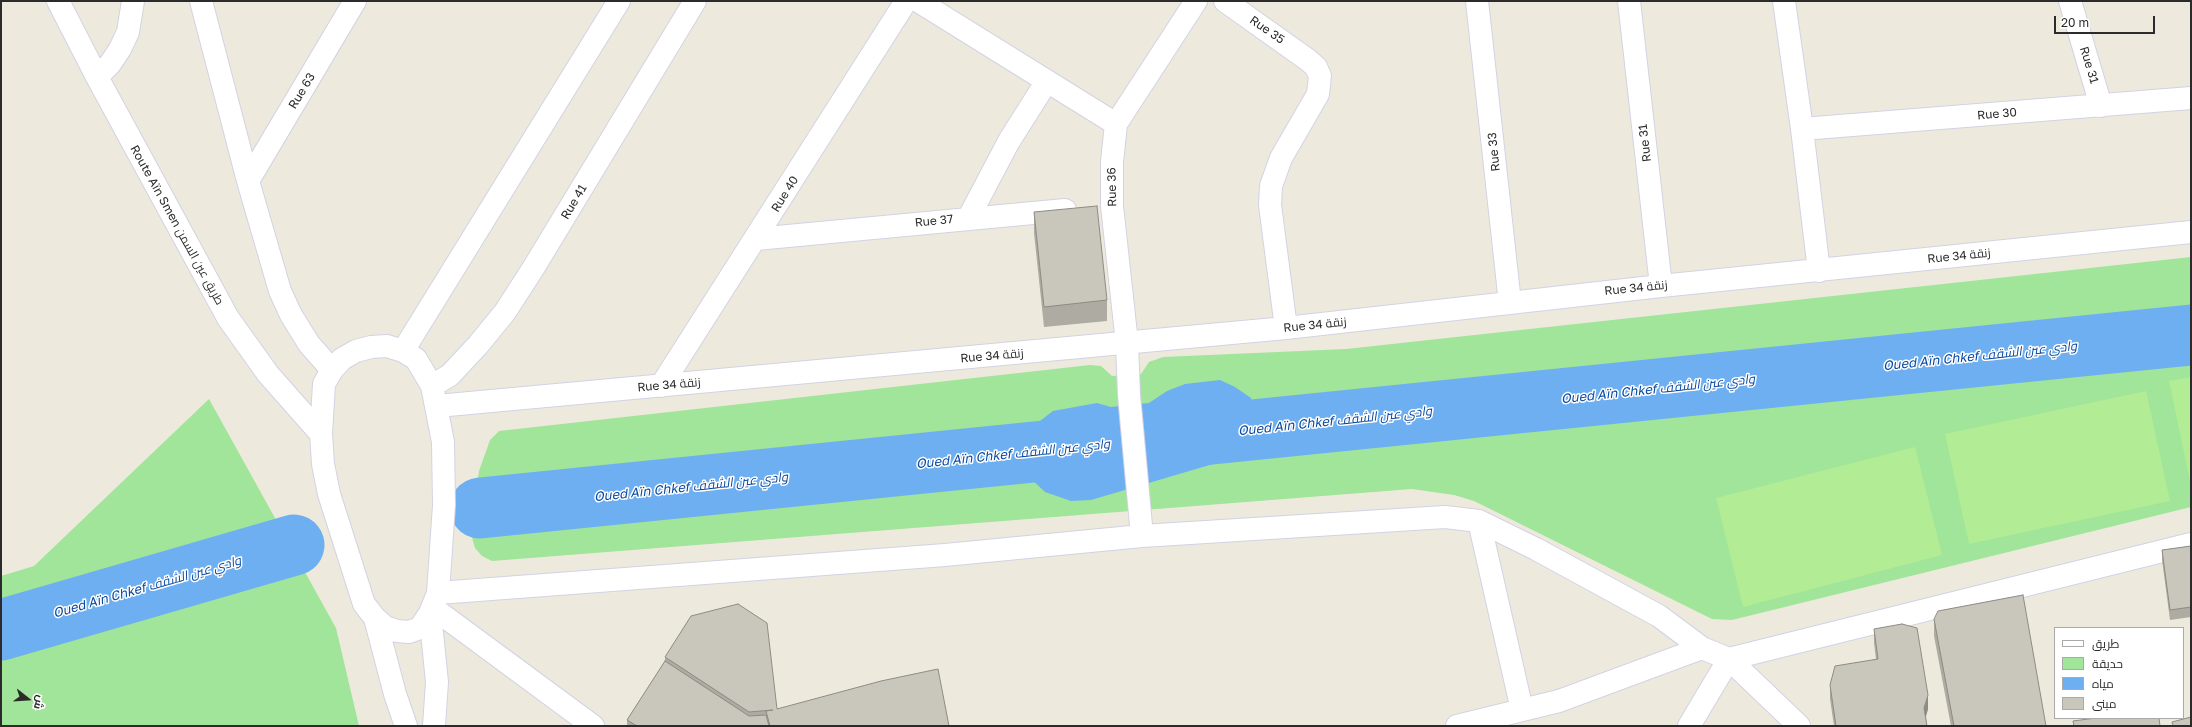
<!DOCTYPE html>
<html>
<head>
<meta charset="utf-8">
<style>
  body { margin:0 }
  #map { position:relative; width:2192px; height:727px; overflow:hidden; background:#edeadd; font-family:"Golos Text",Cairo,sans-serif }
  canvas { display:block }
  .frame { position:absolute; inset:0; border:2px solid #2b2b2b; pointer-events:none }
  .legend { position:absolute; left:2054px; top:627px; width:130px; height:92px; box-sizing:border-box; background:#fff; border:1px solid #aaa; margin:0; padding:5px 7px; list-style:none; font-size:12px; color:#2b2b2b }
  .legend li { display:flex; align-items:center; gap:8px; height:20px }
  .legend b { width:20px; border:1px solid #aaa }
  .north { position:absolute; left:8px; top:679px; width:40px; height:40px; -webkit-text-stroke:3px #fff; paint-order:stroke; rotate:107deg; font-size:11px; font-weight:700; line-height:16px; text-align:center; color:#2b2b2b }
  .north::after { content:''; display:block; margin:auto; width:14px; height:18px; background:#2b2b2b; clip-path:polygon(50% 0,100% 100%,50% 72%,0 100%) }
  .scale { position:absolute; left:2054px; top:16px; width:101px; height:18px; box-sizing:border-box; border:2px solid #2b2b2b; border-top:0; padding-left:5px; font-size:12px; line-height:14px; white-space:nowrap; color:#2b2b2b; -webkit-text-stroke:3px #fff; paint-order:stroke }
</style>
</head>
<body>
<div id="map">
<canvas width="2192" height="727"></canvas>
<div class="frame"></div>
<ul class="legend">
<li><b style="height:5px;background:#fff"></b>طريق</li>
<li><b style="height:11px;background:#a0e599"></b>حديقة</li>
<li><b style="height:11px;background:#6eaff1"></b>مياه</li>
<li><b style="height:11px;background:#c9c7bc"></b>مبنى</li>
</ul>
<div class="north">ش</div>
<div class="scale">20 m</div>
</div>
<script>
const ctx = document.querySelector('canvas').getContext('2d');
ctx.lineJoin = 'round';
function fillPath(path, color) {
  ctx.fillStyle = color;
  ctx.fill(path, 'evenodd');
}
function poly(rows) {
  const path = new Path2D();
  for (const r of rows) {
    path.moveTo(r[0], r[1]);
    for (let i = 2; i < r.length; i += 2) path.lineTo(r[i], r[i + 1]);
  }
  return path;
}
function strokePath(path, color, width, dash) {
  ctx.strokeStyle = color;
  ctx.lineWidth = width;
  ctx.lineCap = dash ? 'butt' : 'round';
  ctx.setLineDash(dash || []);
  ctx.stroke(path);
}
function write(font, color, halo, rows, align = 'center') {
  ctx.font = font + ' "Golos Text",Cairo,sans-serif';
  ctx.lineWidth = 3;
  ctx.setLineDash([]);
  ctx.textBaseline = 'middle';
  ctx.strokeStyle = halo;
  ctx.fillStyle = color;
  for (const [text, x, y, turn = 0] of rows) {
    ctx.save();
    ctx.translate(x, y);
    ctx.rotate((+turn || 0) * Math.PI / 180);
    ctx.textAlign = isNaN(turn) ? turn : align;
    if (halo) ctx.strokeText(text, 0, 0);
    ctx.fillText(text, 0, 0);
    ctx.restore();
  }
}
fillPath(poly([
  [2191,257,2191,507,1732,620,1712,619,1474,501,1454,495,1412,489,492,561,482,556,475,548,470,531,479,471,490,440,499,431,1090,365,1101,366,1112,376,1141,374,1149,362,1163,357,1346,349],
  [209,399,336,628,359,726,1,726,1,576,34,566]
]), '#a0e599');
fillPath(poly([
  [2191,377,2191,486,2169,381],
  [2146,391,2170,501,1969,544,1945,434],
  [1915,447,1942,555,1743,607,1716,498]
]), '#b2ec94');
fillPath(poly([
  [1220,380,1235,387,1251,398,1257,419,1257,434,1254,440,1230,459,1091,500,1071,501,1045,492,1028,476,1018,454,1019,441,1036,424,1053,411,1097,403,1111,407,1149,403,1167,391,1185,384]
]), '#6eaff1');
strokePath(poly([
  [480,508,2191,335],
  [1,630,294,545]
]), '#6eaff1', 61);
const minor = poly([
  [58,1,97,77,228,318,268,374,321,434],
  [201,1,248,181,280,291,291,315,309,344,332,370],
  [918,1,1116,124],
  [1225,1,1308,60,1316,67,1320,76,1318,94,1281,158,1271,186,1270,205,1286,328],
  [1477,1,1510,303],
  [1629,1,1661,286],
  [1784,1,1802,129,1819,271],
  [2070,1,2101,106],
  [97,77,110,64,120,49,128,32,133,1],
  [1802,129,2191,98],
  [248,181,355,1],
  [969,217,1009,141,1047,81],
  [756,239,1065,210],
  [387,346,403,351,416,359,432,386,443,442,444,505,438,593,430,613,420,628,409,632,397,631,385,627,375,618,364,604,329,494,323,464,321,434,324,384,332,370,342,359,356,351,371,347,387,346],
  [403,351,619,1],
  [432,386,450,375,478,345,505,312,534,267,695,1],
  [661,386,906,1],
  [437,406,1286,328,1661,286,2191,232],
  [1479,521,1522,710],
  [1142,536,1129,395,1127,343,1112,206,1112,162,1116,124,1196,1],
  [438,593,945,555,1142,536,1445,517,1479,521,1536,549,1659,616,1702,648,1729,659,1799,726],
  [433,608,593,726],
  [430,613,437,682,434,726],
  [375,618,395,694,406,726],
  [1457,726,1559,701,1702,648],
  [1689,726,1729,659,2191,544]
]);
strokePath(minor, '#d3d2e4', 24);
strokePath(minor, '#fff', 22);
fillPath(poly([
  [1034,212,1107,300,1107,321,1044,327,1034,233],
  [2191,546,2191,617,2170,620,2162,560,2162,550],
  [1934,619,2046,726,1951,726,1934,636],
  [1874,629,1928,709,1926,717,1927,726,1834,726,1830,699,1830,685,1876,659,1874,643],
  [665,657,777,709,949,726,627,726,627,720,665,661]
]), '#adaba2');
fillPath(poly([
  [1928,695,1928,709,1924,722,1924,708]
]), '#8d8b84');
const building = poly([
  [1097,206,1107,300,1044,307,1034,212,1097,206],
  [2191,546,2191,607,2170,610,2162,550,2191,546],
  [2023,595,2046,726,1954,726,1934,619,1938,611,2023,595],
  [738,604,767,623,777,709,881,681,938,669,949,726,770,726,766,711,773,710,749,712,665,657,691,616,738,604],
  [1902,624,1917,628,1928,695,1924,708,1927,726,1836,726,1830,685,1835,666,1878,659,1874,629,1902,624],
  [665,661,749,716,766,715,769,726,637,726,627,720,665,661],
  [2191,717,2191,726,2173,726,2172,722,2191,717],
  [2096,718,2159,718,2160,726,2074,726,2073,721,2096,718]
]);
fillPath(building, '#c9c7bc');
strokePath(building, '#8d8b84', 1);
write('12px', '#2b2b2b', '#fff', [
  ["Rue 35",1267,30,35],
  ["Rue 31",2089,65,73],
  ["Rue 63",302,91,-59],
  ["Rue 30",1997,114,-5],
  ["Rue 31",1645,143,-97],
  ["Rue 33",1494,152,-96],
  ["Rue 36",1112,187,-91],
  ["Rue 40",785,194,-58],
  ["Rue 41",574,202,-59],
  ["Rue 37",934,221,-6],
  ["Route Aïn Smen طريق عين السمن",177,225,61],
  ["Rue 34 زنقة",1959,256,-6],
  ["Rue 34 زنقة",1636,288,-6],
  ["Rue 34 زنقة",1315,325,-6],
  ["Rue 34 زنقة",992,356,-5],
  ["Rue 34 زنقة",669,385,-5]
]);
write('italic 13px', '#0b49a0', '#fff', [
  ["Oued Aïn Chkef وادي عين الشقف",1980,356,-6],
  ["Oued Aïn Chkef وادي عين الشقف",1658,389,-6],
  ["Oued Aïn Chkef وادي عين الشقف",1335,421,-6],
  ["Oued Aïn Chkef وادي عين الشقف",1013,454,-6],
  ["Oued Aïn Chkef وادي عين الشقف",691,487,-6],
  ["Oued Aïn Chkef وادي عين الشقف",147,587,-16]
]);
</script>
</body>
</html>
